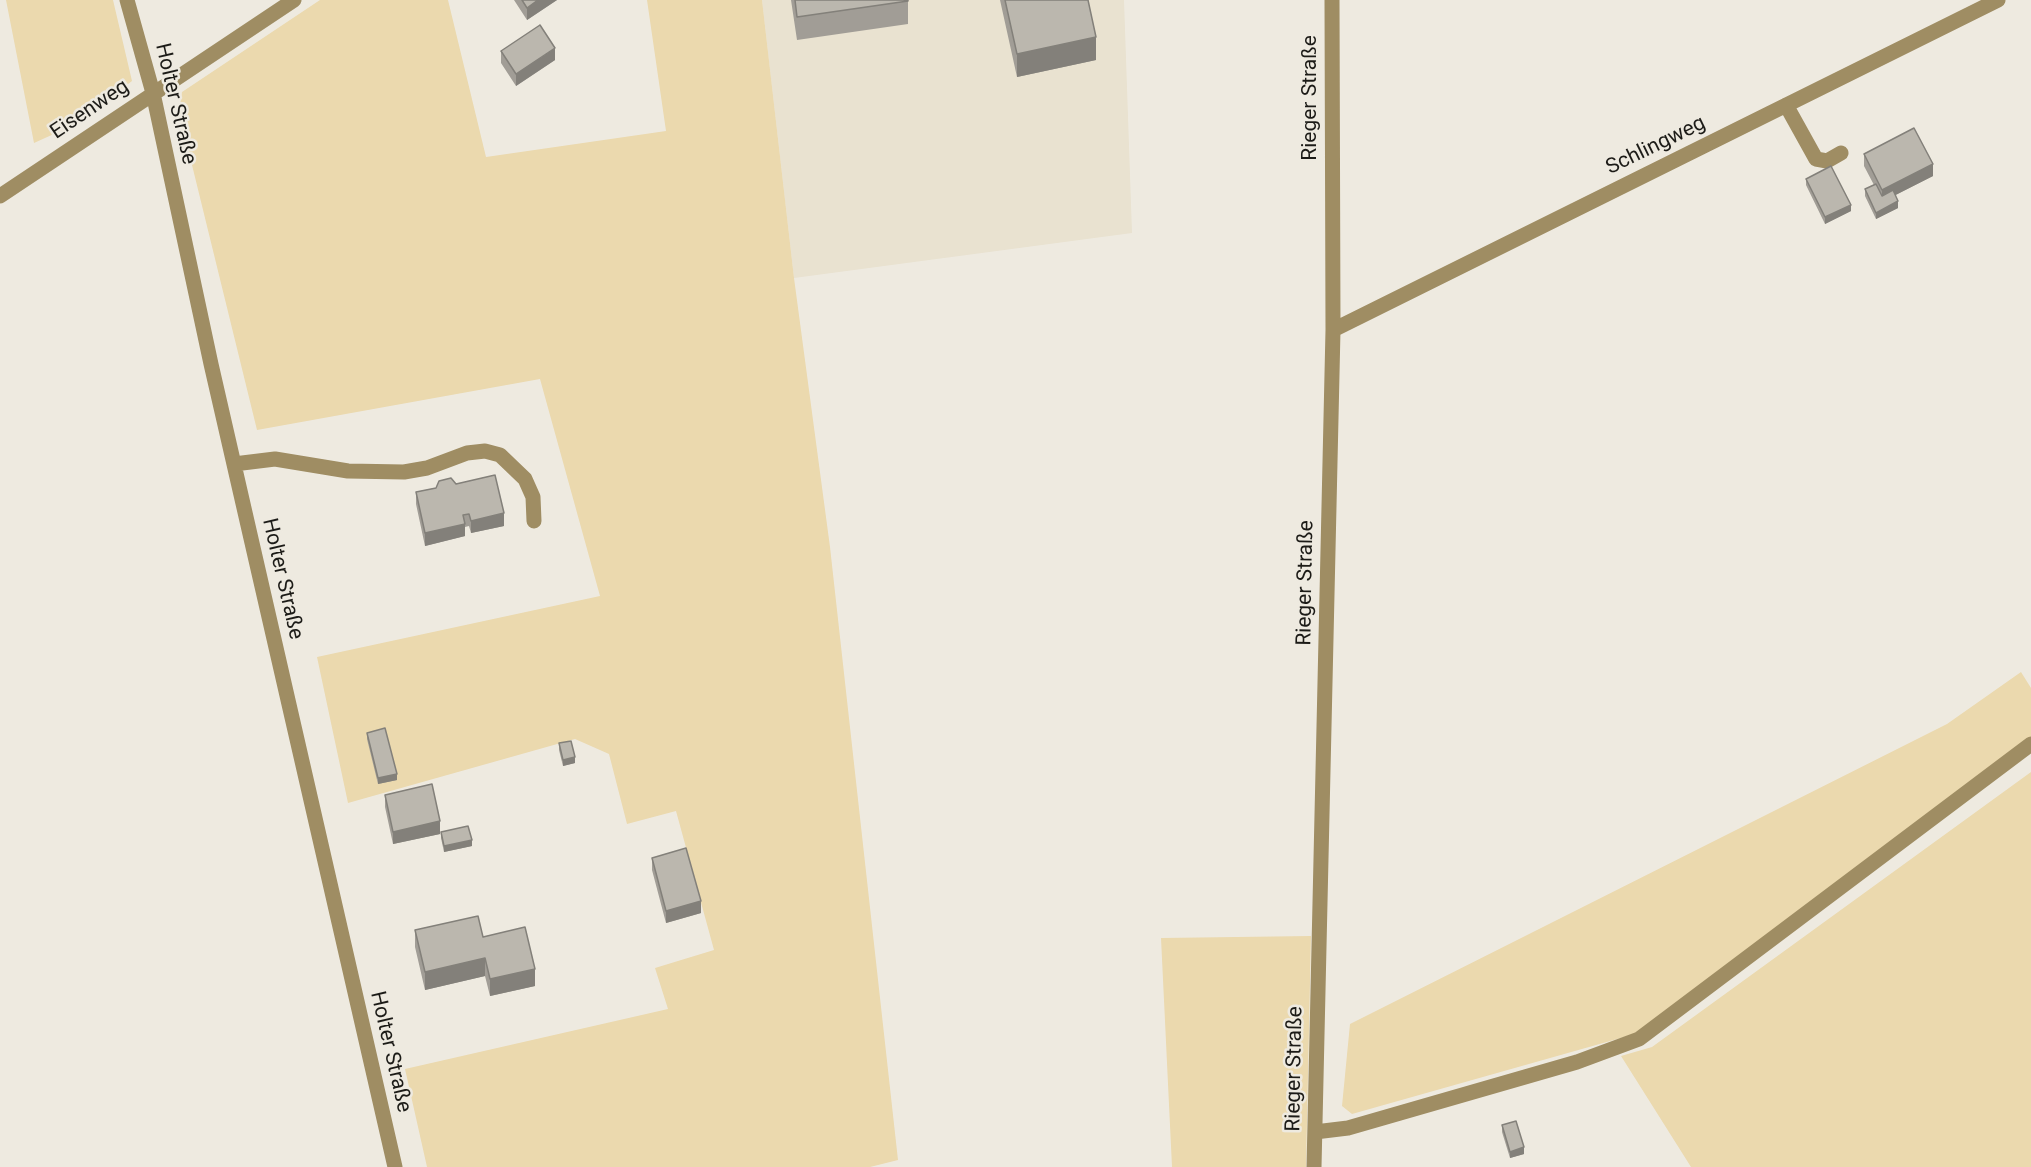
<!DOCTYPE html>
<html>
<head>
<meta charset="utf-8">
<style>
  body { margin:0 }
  canvas { display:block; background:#eeeae0 }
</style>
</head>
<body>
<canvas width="2031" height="1167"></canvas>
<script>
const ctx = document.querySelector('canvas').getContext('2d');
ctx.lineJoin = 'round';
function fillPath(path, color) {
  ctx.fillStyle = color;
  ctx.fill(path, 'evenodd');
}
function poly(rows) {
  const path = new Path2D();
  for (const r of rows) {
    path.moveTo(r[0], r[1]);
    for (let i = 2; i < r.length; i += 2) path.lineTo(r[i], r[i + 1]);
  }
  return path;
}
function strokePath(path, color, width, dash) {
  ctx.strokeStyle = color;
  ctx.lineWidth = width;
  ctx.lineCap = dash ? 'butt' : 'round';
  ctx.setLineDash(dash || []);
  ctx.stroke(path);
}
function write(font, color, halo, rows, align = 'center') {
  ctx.font = font + ' Roboto,sans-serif';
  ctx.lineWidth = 5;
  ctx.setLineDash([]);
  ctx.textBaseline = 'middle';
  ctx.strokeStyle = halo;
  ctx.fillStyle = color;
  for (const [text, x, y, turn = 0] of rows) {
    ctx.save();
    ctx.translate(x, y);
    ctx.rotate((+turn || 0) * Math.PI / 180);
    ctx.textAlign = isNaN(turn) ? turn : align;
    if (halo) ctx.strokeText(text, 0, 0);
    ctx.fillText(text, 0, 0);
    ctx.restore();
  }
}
fillPath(poly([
  [762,0,1124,0,1132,233,794,278]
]), '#e9e2d0');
fillPath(poly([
  [6,0,113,0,132,81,76,124,34,143],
  [320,0,448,0,486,157,666,131,647,0,762,0,794,278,830,547,898,1160,870,1167,427,1167,405,1069,668,1009,655,968,714,950,676,811,627,824,609,754,575,739,348,803,317,657,600,596,540,379,257,430,179,112,182,92],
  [2021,672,2031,688,2031,737,1635,1034,1352,1114,1342,1106,1350,1024,1947,724],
  [2031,772,2031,1167,1691,1167,1621,1056,1652,1047],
  [1311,936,1306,1167,1172,1167,1161,938]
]), '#ebd9ae');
strokePath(poly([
  [127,0,153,93,211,364,395,1167],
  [1786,105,1816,159,1827,161,1841,153],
  [0,196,294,0],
  [1333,330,1998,0],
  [234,464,275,459,348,471,404,472,427,468,467,453,485,451,500,455,525,479,533,497,534,521],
  [1315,1132,1348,1128,1577,1062,1639,1039,2031,744],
  [1314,1167,1333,330,1332,0]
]), '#9f8d63', 15);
fillPath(poly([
  [514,0,557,0,527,20],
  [791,0,908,0,908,24,797,40],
  [1000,0,1088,0,1096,60,1017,77],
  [501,51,555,60,516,86,501,63],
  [1864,154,1933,176,1895,195,1898,208,1876,219,1865,196,1865,189,1874,185,1864,166],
  [1806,179,1851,211,1825,224,1806,185],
  [456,484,504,526,471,533,469,526,465,527,465,536,425,546,416,504,416,492],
  [367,733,397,780,378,784,367,739],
  [559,743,575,763,563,766,559,750],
  [385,795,440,834,393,844,385,807],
  [441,832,472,846,444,852,441,838],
  [652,858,701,913,666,923,652,870],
  [415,930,483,937,535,986,490,996,485,976,425,990,415,947],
  [1502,1125,1524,1154,1510,1158,1502,1132]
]), '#a19d96');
fillPath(poly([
  [538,0,557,0,527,20,527,8],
  [1096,37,1096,60,1017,77,1017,54],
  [555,48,555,60,516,86,516,74],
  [1933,164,1933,176,1882,202,1882,190],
  [1898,201,1898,208,1876,219,1876,213],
  [1851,205,1851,211,1825,224,1825,217],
  [504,513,504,526,471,533,471,521],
  [465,524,465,536,425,546,425,533],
  [575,757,575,763,563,766,563,760],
  [397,774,397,780,378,784,378,778],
  [440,821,440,834,393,844,393,832],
  [472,840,472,846,444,852,444,846],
  [701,901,701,913,666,923,666,911],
  [485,958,485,976,425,990,425,972],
  [535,969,535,986,490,996,490,979],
  [1524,1147,1524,1154,1510,1158,1510,1152]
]), '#83807a');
const building = poly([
  [522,0,538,0,527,8,522,0],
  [795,0,908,0,908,1,797,17,795,0],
  [1005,0,1088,0,1096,37,1017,54,1005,0],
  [540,25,555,48,516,74,501,51,540,25],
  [1914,128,1933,164,1882,190,1864,154,1914,128],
  [1831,166,1851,205,1825,217,1806,179,1831,166],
  [1876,184,1882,196,1893,190,1898,201,1876,213,1865,189,1876,184],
  [495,475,504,513,471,521,469,514,463,515,465,524,425,533,416,492,436,488,439,481,451,478,456,484,495,475],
  [385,728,397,774,378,778,367,733,385,728],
  [571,741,575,757,563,760,559,743,571,741],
  [432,784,440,821,393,832,385,795,432,784],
  [468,826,472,840,444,846,441,832,468,826],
  [686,848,701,901,666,911,652,858,686,848],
  [478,916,483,937,525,927,535,969,490,979,485,958,425,972,415,930,478,916],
  [1516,1121,1524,1147,1510,1152,1502,1125,1516,1121]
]);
fillPath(building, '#bbb7ae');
strokePath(building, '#83807a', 1.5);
write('21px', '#1c1b17', '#eeeae0', [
  ["Rieger Straße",1311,98,-90],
  ["Holter Straße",175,104,77],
  ["Eisenweg",90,110,-34],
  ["Schlingweg",1656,146,-26],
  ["Holter Straße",282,579,77],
  ["Rieger Straße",1306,583,-89],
  ["Holter Straße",390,1052,77],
  ["Rieger Straße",1295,1069,-89]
]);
</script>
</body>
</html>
